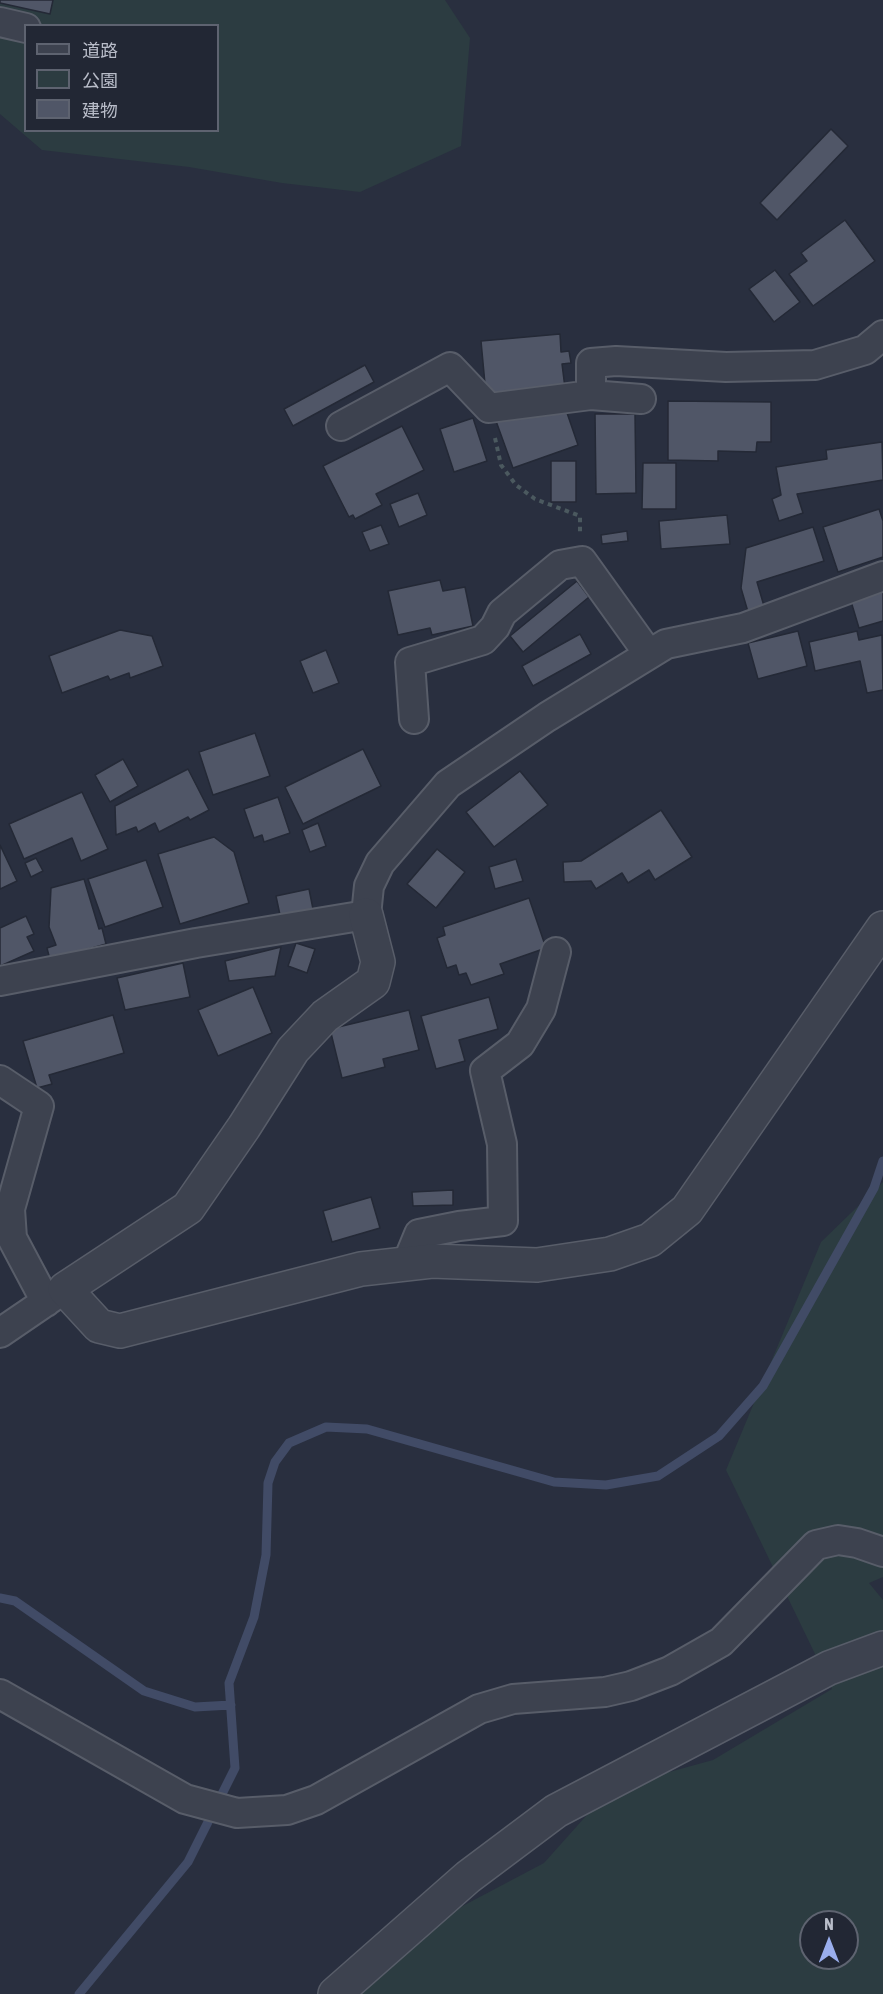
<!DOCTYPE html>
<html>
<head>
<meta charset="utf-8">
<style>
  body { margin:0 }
  #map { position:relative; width:883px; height:1994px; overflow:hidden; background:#292f3f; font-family:"Asap Condensed","Noto Sans JP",sans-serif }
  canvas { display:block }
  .legend { position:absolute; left:24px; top:24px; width:195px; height:108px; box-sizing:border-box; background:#222734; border:2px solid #5e6370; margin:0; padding:8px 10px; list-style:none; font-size:18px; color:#b9bdc9 }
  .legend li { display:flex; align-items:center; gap:12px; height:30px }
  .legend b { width:30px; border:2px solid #5e6370 }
  .north { position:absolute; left:799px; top:1910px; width:60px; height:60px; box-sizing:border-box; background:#222734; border:2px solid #5e6370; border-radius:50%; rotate:0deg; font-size:16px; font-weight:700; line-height:24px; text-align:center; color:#b9bdc9 }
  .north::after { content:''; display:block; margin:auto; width:21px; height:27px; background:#9aaeed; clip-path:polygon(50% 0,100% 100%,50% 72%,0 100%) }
</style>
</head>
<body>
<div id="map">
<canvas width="883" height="1994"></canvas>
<ul class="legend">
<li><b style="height:8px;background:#3d424f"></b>道路</li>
<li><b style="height:16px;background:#2c3c41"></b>公園</li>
<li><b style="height:16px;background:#505667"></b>建物</li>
</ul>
<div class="north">N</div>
</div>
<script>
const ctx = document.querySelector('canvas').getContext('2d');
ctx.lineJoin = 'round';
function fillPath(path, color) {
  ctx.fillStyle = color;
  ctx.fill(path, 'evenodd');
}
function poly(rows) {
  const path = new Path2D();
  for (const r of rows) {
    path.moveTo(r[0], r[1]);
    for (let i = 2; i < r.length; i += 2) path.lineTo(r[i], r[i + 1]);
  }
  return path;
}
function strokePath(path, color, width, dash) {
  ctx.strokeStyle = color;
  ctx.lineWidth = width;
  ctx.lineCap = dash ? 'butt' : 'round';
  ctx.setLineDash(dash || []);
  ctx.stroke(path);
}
fillPath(poly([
  [0,0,445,0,470,38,461,146,360,192,282,183,189,167,42,150,0,114],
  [26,26,218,26,218,130,26,130],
  [883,1182,883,1577,869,1583,883,1600,883,1994,345,1994,440,1918,544,1863,611,1788,713,1760,832,1689,726,1470,821,1242],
  [811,1922,847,1922,847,1958,811,1958]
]), '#2c3c41');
strokePath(poly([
  [0,1598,15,1601,144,1691,195,1707,231,1705],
  [79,1994,188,1862,235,1768,229,1683,254,1617,266,1555,268,1483,275,1462,289,1443,326,1427,367,1429,554,1482,606,1485,658,1476,719,1436,763,1386,874,1188,883,1161]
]), '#414b66', 9);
const building = poly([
  [0,0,53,0,50,14,0,3,0,0],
  [831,129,848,146,777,220,760,203,831,129],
  [845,220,875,261,813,306,789,274,807,261,801,253,845,220],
  [775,270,800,302,774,322,749,289,775,270],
  [560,334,561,352,569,351,571,363,562,364,565,388,486,395,481,341,560,334],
  [365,365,374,382,293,426,284,409,365,365],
  [668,401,771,402,771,442,757,442,756,452,718,451,718,461,668,460,668,401],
  [565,407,578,445,513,468,496,421,565,407],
  [595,414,635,414,636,493,596,494,595,414],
  [473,418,487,461,454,472,440,429,473,418],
  [402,426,424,470,376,494,382,505,355,519,353,515,349,517,323,466,402,426],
  [882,442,883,480,797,494,803,513,779,521,772,499,781,495,776,467,827,459,826,450,882,442],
  [551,461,576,461,576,502,551,502,551,461],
  [643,463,676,463,676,509,642,509,643,463],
  [418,493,427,515,399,527,390,504,418,493],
  [879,509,883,521,883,557,838,572,823,527,879,509],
  [727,515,730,544,661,549,659,521,727,515],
  [381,525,389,544,370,551,362,532,381,525],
  [813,527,824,561,757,582,764,606,748,612,741,588,746,548,813,527],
  [627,531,628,541,602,544,601,535,627,531],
  [440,580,443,591,465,587,473,626,432,635,430,628,398,635,388,591,440,580],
  [577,581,589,597,523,652,510,636,577,581],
  [883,589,883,621,859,628,850,598,883,589],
  [120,630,152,636,163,666,130,678,129,673,110,680,108,676,62,693,49,656,120,630],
  [798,631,807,666,758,679,748,643,798,631],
  [857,631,859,640,882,635,883,690,867,693,860,661,815,671,809,642,857,631],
  [580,634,591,654,533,686,522,666,580,634],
  [326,650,339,683,313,693,300,661,326,650],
  [255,733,270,776,213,795,199,752,255,733],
  [363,749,381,786,303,824,285,787,363,749],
  [123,759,138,786,110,802,95,775,123,759],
  [188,769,209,810,190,820,188,817,159,832,155,823,138,832,136,827,116,835,115,806,188,769],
  [520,771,548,805,494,847,466,812,520,771],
  [82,792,108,849,81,861,72,838,24,859,9,824,82,792],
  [278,797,290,833,264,842,262,835,254,838,244,809,278,797],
  [661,810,692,857,655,880,649,870,628,883,622,873,596,889,591,881,564,882,563,862,581,861,661,810],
  [318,823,326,846,310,852,302,830,318,823],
  [214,837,234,852,249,903,180,924,158,854,214,837],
  [0,845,17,881,0,889,0,845],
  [437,849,465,872,436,908,407,884,437,849],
  [36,858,43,871,31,877,25,863,36,858],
  [516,859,523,881,495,889,489,867,516,859],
  [146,860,163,907,105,927,88,879,146,860],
  [84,879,99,929,102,928,106,944,50,960,47,948,56,945,49,927,51,888,84,879],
  [309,889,313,909,280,915,276,896,309,889],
  [529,898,546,948,500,964,504,974,471,985,466,973,459,975,456,965,447,968,437,938,445,935,443,927,529,898],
  [26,916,34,934,27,937,34,951,0,966,0,928,26,916],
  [296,943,315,949,307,973,288,966,296,943],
  [281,947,275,976,229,981,225,961,281,947],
  [183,963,190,997,125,1010,117,978,183,963],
  [253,987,272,1033,218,1056,198,1010,253,987],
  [489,997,498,1029,459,1040,465,1061,436,1069,421,1016,489,997],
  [409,1010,419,1050,383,1059,385,1067,342,1078,330,1029,409,1010],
  [113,1015,124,1053,49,1075,52,1084,37,1088,23,1041,113,1015],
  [453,1190,453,1205,413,1206,412,1192,453,1190],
  [371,1197,380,1228,332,1242,323,1211,371,1197]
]);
fillPath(building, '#505667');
strokePath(building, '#242936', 1.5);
const minor = poly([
  [0,22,26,28],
  [591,395,591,363,616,361,726,367,815,365,865,350,883,335],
  [341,426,450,367,489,408,591,395,641,399],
  [414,719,410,662,483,640,495,627,502,613,560,565,582,561,648,653],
  [0,981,196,943,366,915,369,886,380,863,448,784,547,717,666,644,743,628,883,576],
  [0,1080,39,1106,10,1209,12,1238,46,1302],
  [407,1263,419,1234,459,1226,503,1221,502,1144,485,1071,520,1044,541,1009,556,952],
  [0,1333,60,1292],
  [0,1694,185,1799,237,1813,287,1810,316,1800,479,1709,513,1699,605,1692,631,1686,670,1671,721,1642,816,1545,838,1540,857,1543,883,1552]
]);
const tertiary = poly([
  [366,915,378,962,373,982,325,1016,293,1050,244,1127,188,1208,65,1289,99,1326,120,1331,361,1269,432,1261,537,1265,610,1254,650,1240,687,1210,883,928],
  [335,1994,468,1877,556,1811,829,1668,883,1648]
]);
strokePath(minor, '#585d69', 32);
strokePath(tertiary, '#585d69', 36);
strokePath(poly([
  [495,438,501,465,516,485,535,499,580,516,580,532]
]), '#4b595f', 4, [4.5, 4.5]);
strokePath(minor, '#3d424f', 28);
strokePath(tertiary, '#3d424f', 33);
</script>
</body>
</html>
